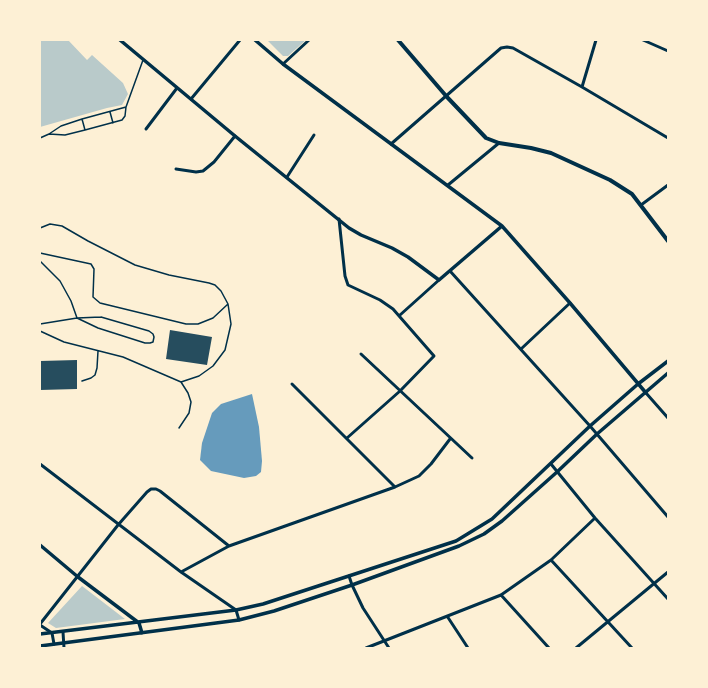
<!DOCTYPE html>
<html>
<head>
<meta charset="utf-8">
<style>
  body { margin:0 }
  #map { position:relative; width:708px; height:688px; overflow:hidden; background:#fdf0d5; font-family:Inter,sans-serif }
  canvas { display:block }
  .frame { position:absolute; inset:0; border:41px solid #fdf0d5; pointer-events:none }
</style>
</head>
<body>
<div id="map">
<canvas width="708" height="688"></canvas>
<div class="frame"></div>
</div>
<script>
const ctx = document.querySelector('canvas').getContext('2d');
ctx.lineJoin = 'round';
function fillPath(path, color) {
  ctx.fillStyle = color;
  ctx.fill(path, 'evenodd');
}
function poly(rows) {
  const path = new Path2D();
  for (const r of rows) {
    path.moveTo(r[0], r[1]);
    for (let i = 2; i < r.length; i += 2) path.lineTo(r[i], r[i + 1]);
  }
  return path;
}
function strokePath(path, color, width, dash) {
  ctx.strokeStyle = color;
  ctx.lineWidth = width;
  ctx.lineCap = dash ? 'butt' : 'round';
  ctx.setLineDash(dash || []);
  ctx.stroke(path);
}
fillPath(poly([
  [40,40,56,40,58,41,59,40,68,40,87,60,92,55,123,83,128,94,122,105,107,108,40,127],
  [267,40,306,40,288,56,283,56],
  [82,586,125,619,56,628,48,623]
]), '#b9caca');
fillPath(poly([
  [252,394,259,427,262,461,261,472,256,476,244,478,211,471,200,460,202,443,212,413,221,404]
]), '#669bbc');
fillPath(poly([
  [170,330,212,337,207,365,166,359],
  [77,360,77,389,40,390,40,361]
]), '#264d5e');
strokePath(poly([
  [110,112,113,123],
  [82,119,85,130],
  [49,134,65,135,85,130,122,120,125,116,126,107,143,60],
  [40,138,49,134,61,126,82,119,126,107],
  [40,228,50,224,62,226,88,241,135,265,169,275,209,283,215,285,221,291,228,304,231,324,225,350,213,366,199,376,181,382,123,357,64,342,40,331],
  [40,253,91,264,94,269,93,297,100,303,186,324,198,324,213,318,228,304],
  [40,261,60,281,71,301,77,318,40,324],
  [101,317,149,331,153,334,154,337,153,342,150,343,145,343,98,328,77,318,101,317],
  [82,381,91,378,95,375,97,368,98,351],
  [179,428,189,413,191,402,188,393,181,382]
]), '#003049', 1.5);
strokePath(poly([
  [643,40,668,51],
  [283,64,309,40],
  [582,87,596,40],
  [191,99,240,40],
  [146,129,177,88],
  [391,144,501,48,507,47,513,48,582,87,668,138],
  [176,169,196,172,203,171,214,162,235,136],
  [287,177,314,135],
  [448,185,499,143],
  [641,205,668,185],
  [339,219,345,276,348,285,380,300,393,309,434,356,400,391,347,438],
  [450,271,590,426,668,517],
  [400,315,439,280],
  [521,349,570,303],
  [361,354,472,458],
  [292,384,395,487],
  [646,393,668,418],
  [40,464,181,572,236,610,239,620],
  [551,464,595,518,668,599],
  [551,560,632,648],
  [181,572,229,546,395,487,419,476,431,464,450,439],
  [349,576,352,585,363,608,389,648],
  [501,595,549,648],
  [447,616,468,648],
  [40,624,118,525,147,492,151,489,156,489,160,491,229,546],
  [40,625,52,633,54,644],
  [63,632,64,648],
  [366,648,501,595,551,560,595,518],
  [576,648,668,572]
]), '#003049', 3);
strokePath(poly([
  [120,40,235,136,349,228,361,235,392,248,408,257,439,280,502,226],
  [255,40,283,64,502,226,570,303,646,393],
  [40,545,78,577,139,623,142,633],
  [40,634,236,610,263,604,456,541,492,519,590,426,638,384,668,361],
  [40,646,239,620,274,611,352,585,459,546,484,534,502,521,557,472,597,434,668,373]
]), '#003049', 3.5);
strokePath(poly([
  [398,40,447,97,486,138,499,143,531,148,551,153,610,180,632,194,668,241]
]), '#003049', 4);
</script>
</body>
</html>
